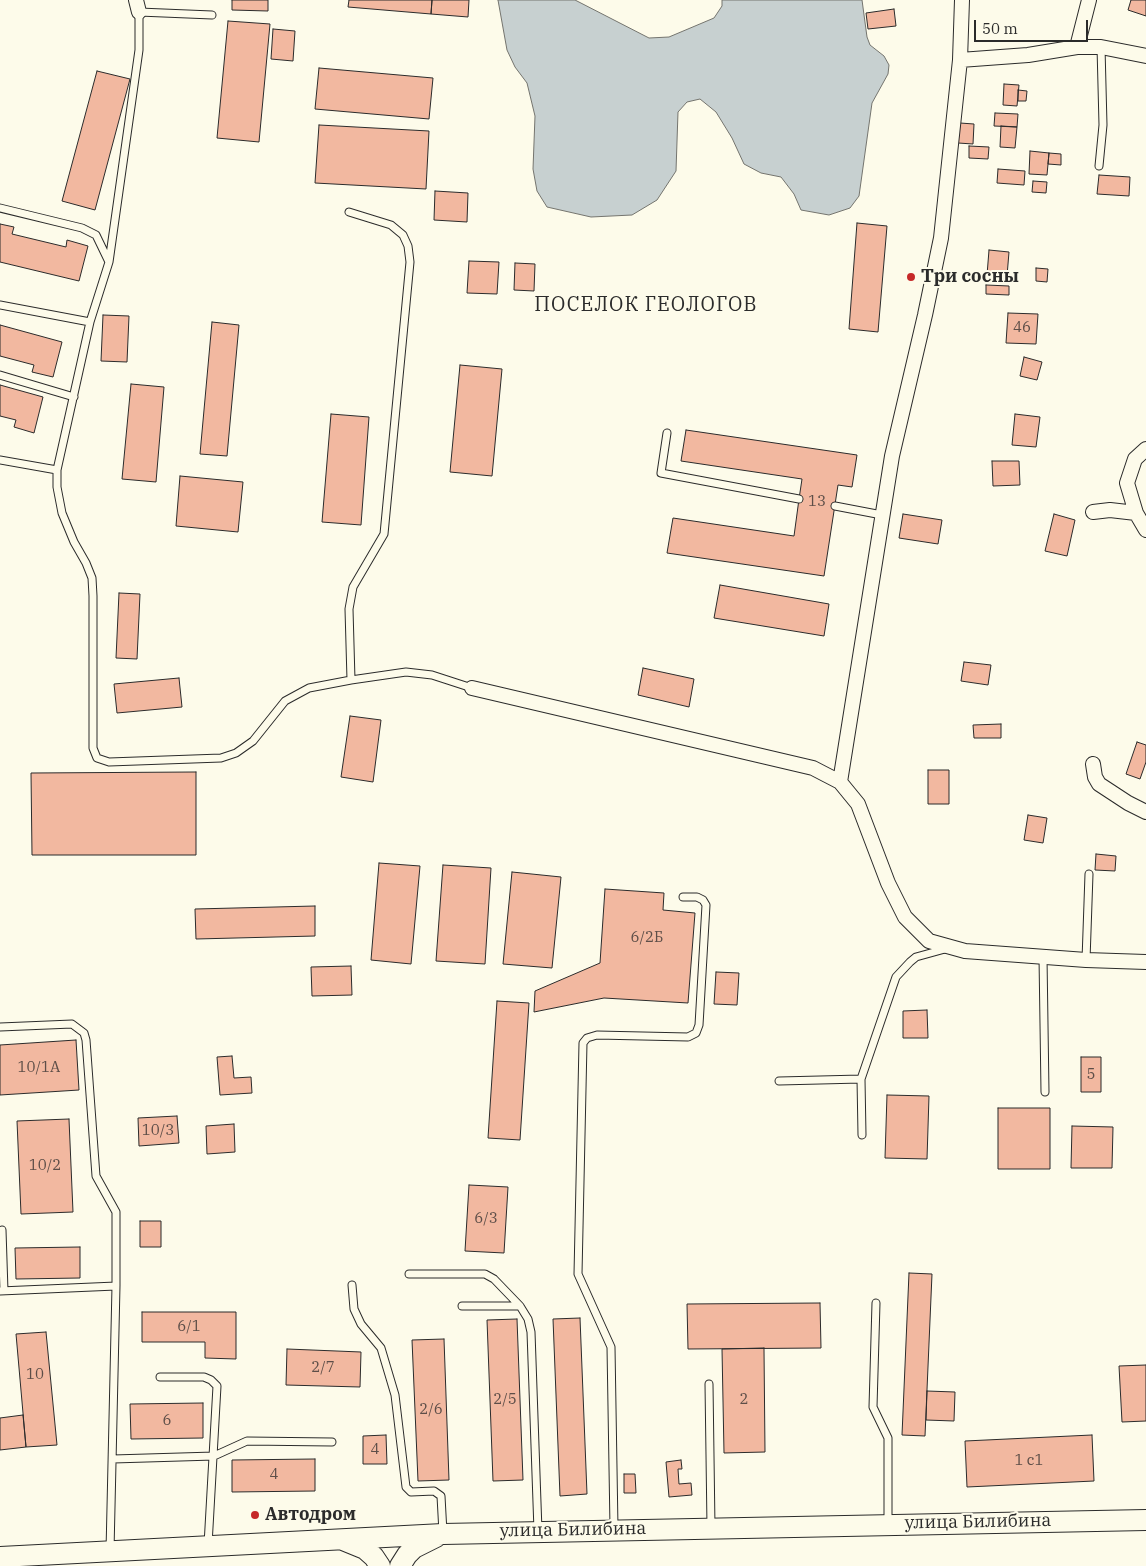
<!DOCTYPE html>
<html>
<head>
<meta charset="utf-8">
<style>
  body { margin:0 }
  #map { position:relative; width:1146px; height:1566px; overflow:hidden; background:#fdfbea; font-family:"IBM Plex Serif",serif }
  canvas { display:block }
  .scale { position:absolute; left:974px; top:20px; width:114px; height:22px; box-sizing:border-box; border:2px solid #2b2b2b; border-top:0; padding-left:6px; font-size:15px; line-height:18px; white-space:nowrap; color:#2b2b2b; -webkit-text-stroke:4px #fdfbea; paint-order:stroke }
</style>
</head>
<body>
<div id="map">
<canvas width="1146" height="1566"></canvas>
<div class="scale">50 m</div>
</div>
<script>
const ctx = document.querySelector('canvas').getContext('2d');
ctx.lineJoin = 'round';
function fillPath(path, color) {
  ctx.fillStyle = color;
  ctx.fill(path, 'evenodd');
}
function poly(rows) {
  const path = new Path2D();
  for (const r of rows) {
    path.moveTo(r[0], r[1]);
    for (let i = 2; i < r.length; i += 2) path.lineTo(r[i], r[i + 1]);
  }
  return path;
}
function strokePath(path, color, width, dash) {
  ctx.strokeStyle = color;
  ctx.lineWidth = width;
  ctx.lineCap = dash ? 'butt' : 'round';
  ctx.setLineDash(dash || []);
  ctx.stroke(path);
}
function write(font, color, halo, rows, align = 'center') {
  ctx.font = font + ' "IBM Plex Serif",serif';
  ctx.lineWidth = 4;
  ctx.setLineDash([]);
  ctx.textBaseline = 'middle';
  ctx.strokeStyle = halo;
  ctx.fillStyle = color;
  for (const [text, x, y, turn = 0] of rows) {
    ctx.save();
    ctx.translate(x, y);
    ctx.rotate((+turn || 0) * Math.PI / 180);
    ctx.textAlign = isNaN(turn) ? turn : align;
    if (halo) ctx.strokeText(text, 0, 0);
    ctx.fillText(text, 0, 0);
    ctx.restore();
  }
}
const water = poly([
  [498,0,575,0,649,38,669,37,714,18,722,6,722,0,862,0,867,37,870,45,884,56,889,65,888,74,872,103,859,196,850,208,829,215,801,210,794,194,781,177,761,173,744,164,732,138,716,112,700,99,687,102,678,112,676,171,657,200,632,215,591,217,547,207,537,191,533,169,535,116,527,83,515,67,507,50,498,0]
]);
fillPath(water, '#c7d0d0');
strokePath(water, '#74746e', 1);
const building = poly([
  [232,0,268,0,268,11,232,10,232,0],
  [349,0,432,0,431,14,348,7,349,0],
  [432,0,469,0,468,17,431,14,432,0],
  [1131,0,1146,0,1146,16,1128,10,1131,0],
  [894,9,896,26,868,29,866,13,894,9],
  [228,21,270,24,259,142,217,138,228,21],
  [273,29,295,31,293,61,271,59,273,29],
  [319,68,433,78,429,119,315,109,319,68],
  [97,71,130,79,95,210,62,201,97,71],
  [1004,84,1019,85,1017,106,1003,105,1004,84],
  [1018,90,1027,91,1026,101,1018,101,1018,90],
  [995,113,1018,114,1017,127,994,126,995,113],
  [960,123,974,124,973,144,958,143,960,123],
  [319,125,429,131,426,189,315,183,319,125],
  [1001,126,1017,127,1015,148,1000,147,1001,126],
  [969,146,989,147,988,159,969,158,969,146],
  [1030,151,1049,153,1047,175,1029,174,1030,151],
  [1049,153,1061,154,1061,165,1048,164,1049,153],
  [998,169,1025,171,1024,185,997,183,998,169],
  [1099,175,1130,177,1129,196,1097,194,1099,175],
  [1033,181,1047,182,1046,193,1032,192,1033,181],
  [435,191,468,193,467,222,434,220,435,191],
  [857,223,887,226,878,332,849,329,857,223],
  [0,224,14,227,12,234,66,247,67,240,88,246,79,281,0,262,0,224],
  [989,250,1009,252,1007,276,987,275,989,250],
  [469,261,499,262,497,294,467,293,469,261],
  [515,263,535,264,534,291,514,290,515,263],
  [1036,268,1048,269,1047,282,1036,281,1036,268],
  [986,285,1009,286,1009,295,986,294,986,285],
  [1008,313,1038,314,1036,344,1006,343,1008,313],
  [103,315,129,316,127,362,101,361,103,315],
  [212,322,239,325,227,456,200,454,212,322],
  [0,325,62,342,53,377,32,372,34,365,0,356,0,325],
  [1024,357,1042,362,1037,380,1020,376,1024,357],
  [460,365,502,369,492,476,450,472,460,365],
  [131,384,164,387,156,482,122,479,131,384],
  [0,385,43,397,34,433,14,427,16,420,0,416,0,385],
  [331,414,369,417,361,525,322,522,331,414],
  [1015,414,1040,417,1036,447,1012,445,1015,414],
  [686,430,857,455,852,487,838,485,824,576,667,553,673,518,794,536,799,499,802,479,681,461,686,430],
  [992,461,1019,461,1020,485,993,486,992,461],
  [180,476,243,482,238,532,176,526,180,476],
  [903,514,942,520,938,544,899,538,903,514],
  [1054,514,1075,520,1067,556,1045,551,1054,514],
  [720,585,829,604,824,636,714,618,720,585],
  [119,593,140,594,137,659,116,658,119,593],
  [964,662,991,665,988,685,961,681,964,662],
  [643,668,694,679,689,707,638,695,643,668],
  [179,678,182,707,117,713,114,684,179,678],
  [350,716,381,720,373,782,341,777,350,716],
  [1001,724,1001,738,974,738,973,725,1001,724],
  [1137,742,1146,745,1146,762,1140,779,1126,774,1137,742],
  [928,770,949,770,949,804,928,804,928,770],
  [196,772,196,855,32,855,31,773,196,772],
  [1028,815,1047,818,1043,843,1024,840,1028,815],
  [1096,854,1116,856,1115,871,1095,870,1096,854],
  [379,863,420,866,411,964,371,960,379,863],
  [443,865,491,868,485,964,436,961,443,865],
  [512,872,561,877,552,968,503,964,512,872],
  [605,889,664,893,663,910,695,913,688,1003,604,998,534,1012,535,991,600,963,605,889],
  [315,906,315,936,196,939,195,909,315,906],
  [351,966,352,995,312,996,311,967,351,966],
  [716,972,739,973,737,1005,714,1004,716,972],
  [497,1001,529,1003,520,1140,488,1138,497,1001],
  [927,1010,928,1038,903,1038,903,1011,927,1010],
  [76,1040,79,1090,0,1095,0,1045,76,1040],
  [232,1056,234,1078,251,1077,252,1093,220,1095,217,1057,232,1056],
  [1081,1057,1101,1057,1101,1092,1081,1092,1081,1057],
  [887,1095,929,1096,927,1159,885,1158,887,1095],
  [998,1108,1050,1108,1050,1169,998,1169,998,1108],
  [177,1116,179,1143,139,1146,138,1118,177,1116],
  [69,1119,73,1212,21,1214,17,1121,69,1119],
  [234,1124,235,1152,207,1154,206,1126,234,1124],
  [1072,1126,1113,1127,1112,1168,1071,1168,1072,1126],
  [469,1185,508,1187,504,1253,465,1251,469,1185],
  [140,1221,161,1221,161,1247,140,1247,140,1221],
  [80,1247,80,1278,16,1279,15,1248,80,1247],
  [909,1273,932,1274,925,1436,902,1435,909,1273],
  [820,1303,821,1348,688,1349,687,1304,820,1303],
  [142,1312,236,1312,236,1359,205,1358,205,1342,142,1342,142,1312],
  [580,1318,587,1494,560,1496,553,1319,580,1318],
  [517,1319,523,1480,493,1481,487,1320,517,1319],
  [46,1332,57,1445,26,1447,16,1334,46,1332],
  [444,1339,449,1480,418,1481,412,1340,444,1339],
  [764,1348,765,1452,724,1453,722,1349,764,1348],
  [287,1349,361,1352,360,1387,286,1385,287,1349],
  [1146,1365,1146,1421,1122,1422,1119,1366,1146,1365],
  [927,1391,955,1392,954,1421,926,1420,927,1391],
  [203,1403,203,1438,131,1439,130,1404,203,1403],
  [23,1415,26,1447,0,1450,0,1418,23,1415],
  [386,1435,387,1464,363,1464,363,1436,386,1435],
  [1092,1435,1094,1481,967,1487,965,1441,1092,1435],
  [315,1459,315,1491,232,1492,232,1460,315,1459],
  [681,1460,682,1469,678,1469,679,1484,691,1483,692,1495,669,1497,666,1462,681,1460],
  [624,1474,635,1474,636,1493,624,1493,624,1474]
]);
fillPath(building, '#f2b8a0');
strokePath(building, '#2b2b2b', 1);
const lane = poly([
  [1099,166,1103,125,1101,47],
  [0,208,82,228,96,235,109,262,90,322,0,305],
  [349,212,391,225,403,235,408,246,410,262,384,534,353,587,349,609,351,680],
  [109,262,139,50,139,12,212,15],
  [90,322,57,470,57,487,62,513,74,542,86,563,92,578,93,596,93,748,97,758,109,762,221,758,236,753,253,741,285,701,309,688,351,680,406,672,432,675,472,688],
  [0,375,74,397],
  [667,433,661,473,799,499],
  [0,460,57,470],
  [835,506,882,515],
  [1043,957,1045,1092],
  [1086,960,1089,874],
  [0,1027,72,1024,84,1033,86,1040,96,1176,116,1212,116,1286,110,1551],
  [861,1079,862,1135],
  [779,1081,861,1079,896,977,910,962,916,957,945,949],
  [2,1230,4,1291],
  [409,1274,485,1274,494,1279,520,1306],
  [352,1285,354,1309,361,1324,381,1348,395,1395,406,1487,411,1492,434,1491,441,1496,443,1533],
  [0,1291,116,1286],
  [876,1303,873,1407,888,1438,888,1524],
  [462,1306,520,1306,528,1319,531,1332,538,1531],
  [160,1377,204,1377,211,1380,217,1386,208,1545],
  [709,1384,711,1527],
  [113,1459,214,1456,247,1441,332,1442],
  [614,1528,611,1347,578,1274,583,1043,587,1038,597,1035,688,1037,696,1033,699,1025,706,905,703,900,697,897,683,897]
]);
const street = poly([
  [136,0,139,12],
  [1077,47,1089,0],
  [960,60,1028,55,1077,47,1101,47,1146,56],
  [1146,449,1135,459,1127,483,1136,513,1146,530],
  [1093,512,1110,510,1136,513],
  [472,688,813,768,840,782,858,804,888,883,905,917,929,941,965,951,1086,960,1146,962],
  [1093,764,1095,777,1099,784,1128,803,1146,812],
  [840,782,892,456,925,315,941,238,960,60,962,0]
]);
const secondary = poly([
  [343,1540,365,1549,374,1557,380,1566],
  [0,1557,443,1534,1146,1520],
  [400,1566,407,1555,414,1548,436,1537]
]);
strokePath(lane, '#2b2b2b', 9);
strokePath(street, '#2b2b2b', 16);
strokePath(secondary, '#2b2b2b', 22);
strokePath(lane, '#fdfbea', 7);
strokePath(street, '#fdfbea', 14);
strokePath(secondary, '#fdfbea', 20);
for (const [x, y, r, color] of [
  [911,277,5,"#c62828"],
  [255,1515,5,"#c62828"]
]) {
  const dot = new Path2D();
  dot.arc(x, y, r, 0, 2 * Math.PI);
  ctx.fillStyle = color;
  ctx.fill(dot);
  strokePath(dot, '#fdfbea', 2);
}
write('15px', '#5d4e48', null, [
  ["46",1022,328],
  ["13",817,502],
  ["6/2Б",647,938],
  ["10/1А",39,1068],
  ["5",1091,1075],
  ["10/3",158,1131],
  ["10/2",45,1166],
  ["6/3",486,1219],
  ["6/1",189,1327],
  ["2/7",323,1368],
  ["10",35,1375],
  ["2/5",505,1400],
  ["2",744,1400],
  ["2/6",431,1410],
  ["6",167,1421],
  ["4",375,1450],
  ["1 с1",1029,1461],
  ["4",274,1475]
]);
write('bold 18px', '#2b2b2b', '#fdfbea', [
  ["Три сосны",921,277],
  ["Автодром",265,1515]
], 'left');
write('18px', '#2b2b2b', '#fdfbea', [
  ["улица Билибина",978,1522,-1],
  ["улица Билибина",573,1530,-1]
]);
ctx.letterSpacing = '1px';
write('20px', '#2b2b2b', '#fdfbea', [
  ["ПОСЕЛОК ГЕОЛОГОВ",646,305]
]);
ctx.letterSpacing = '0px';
</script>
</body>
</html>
